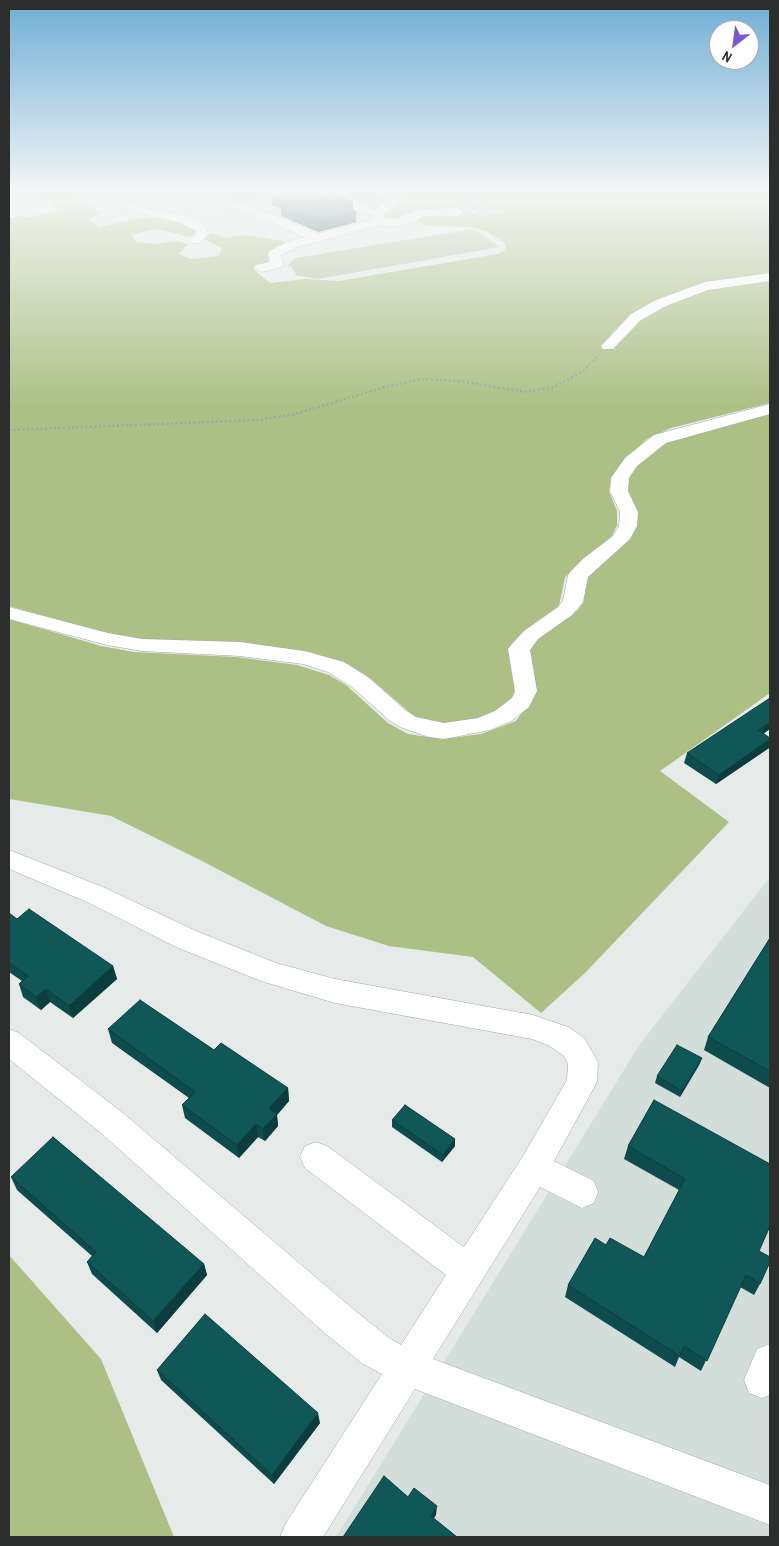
<!DOCTYPE html>
<html>
<head>
<meta charset="utf-8">
<style>
  body { margin:0 }
  #map { position:relative; width:779px; height:1546px; overflow:hidden; background:#e6eae9; font-family:"Archivo Narrow",sans-serif }
  canvas { display:block }
  .frame { position:absolute; inset:0; border:10px solid #2c2e2d; pointer-events:none }
  .north { position:absolute; left:709px; top:20px; width:50px; height:50px; box-sizing:border-box; background:#fff; border:1px solid #ababab; border-radius:50%; rotate:210deg; font-size:14px; font-weight:700; line-height:20px; text-align:center; color:#2c2e2d }
  .north::after { content:''; display:block; margin:auto; width:18px; height:22px; background:#7859d3; clip-path:polygon(50% 0,100% 100%,50% 72%,0 100%) }
</style>
</head>
<body>
<div id="map">
<canvas width="779" height="1546"></canvas>
<div class="frame"></div>
<div class="north">N</div>
</div>
<script>
const ctx = document.querySelector('canvas').getContext('2d');
ctx.lineJoin = 'round';
function fillPath(path, color) {
  ctx.fillStyle = color;
  ctx.fill(path, 'evenodd');
}
function poly(rows) {
  const path = new Path2D();
  for (const r of rows) {
    path.moveTo(r[0], r[1]);
    for (let i = 2; i < r.length; i += 2) path.lineTo(r[i], r[i + 1]);
  }
  return path;
}
function strokePath(path, color, width, dash) {
  ctx.strokeStyle = color;
  ctx.lineWidth = width;
  ctx.lineCap = dash ? 'butt' : 'round';
  ctx.setLineDash(dash || []);
  ctx.stroke(path);
}
fillPath(poly([
  [770,877,770,1537,336,1537,640,1044]
]), '#d3deda');
fillPath(poly([
  [218,192,285,192,240,203],
  [473,229,500,247,318,279,294,275,296,273,291,267,287,266,296,258]
]), '#b4c29c');
fillPath(poly([
  [47,192,68,192,83,200,102,214,87,219,100,227,137,218,159,217,192,226,196,233,190,237,156,229,131,235,136,242,156,244,175,241,188,244,179,254,191,259,219,256,222,248,203,239,211,233,225,238,244,235,284,241,285,245,268,255,269,263,253,269,270,283,305,279,339,281,497,254,505,250,505,243,486,231,471,227,429,226,415,223,421,216,432,214,503,213,502,211,438,209,402,220,387,219,382,214,404,200,400,192,770,192,770,403,671,428,647,439,625,459,612,478,609,491,617,511,617,525,612,536,565,577,559,606,518,638,514,697,504,709,480,719,456,724,430,723,417,719,371,679,341,663,311,652,241,643,142,640,105,633,9,606,9,215,29,217,58,211,50,201,26,196],
  [340,192,380,192,386,198,384,202,375,209],
  [770,412,770,693,660,771,729,822,585,973,541,1013,473,957,389,946,326,926,204,862,111,816,9,799,9,619,101,646,134,652,236,657,297,665,329,675,346,685,388,723,408,734,443,739,481,734,516,721,531,700,529,647,542,635,578,610,584,601,585,577,617,549,627,493,626,482,634,466,659,445,711,427],
  [9,1255,101,1359,174,1537,9,1537]
]), '#acc085');
strokePath(poly([
  [458,212,498,212]
]), '#c1c4c3', 13, [13, 6]);
const minor = poly([
  [14,192,39,192,33,195,9,199,9,193,14,192],
  [67,192,81,192,93,198,116,197,137,192,156,192,154,194,128,201,146,208,187,216,206,226,208,235,199,243,191,243,189,240,196,234,196,231,179,222,139,214,115,204,87,204,67,192],
  [194,192,209,192,232,202,242,202,288,192,308,192,306,194,254,207,318,234,373,219,372,215,359,213,319,194,317,192,332,192,375,209,393,198,389,192,401,192,405,199,383,214,385,218,396,219,420,209,458,208,464,212,458,216,423,216,415,222,396,227,380,225,297,247,281,255,283,264,282,267,261,272,254,268,256,265,270,262,268,254,269,251,289,241,305,237,240,210,226,208,194,192],
  [16,209,20,210,22,213,20,216,9,218,9,210,16,209],
  [770,273,770,281,708,290,666,306,641,320,613,349,603,349,601,346,631,314,656,300,705,282,770,273],
  [770,404,770,414,666,443,637,466,629,478,628,491,638,512,637,526,630,539,588,577,583,602,572,615,538,639,530,650,537,691,529,707,511,721,490,730,444,739,429,737,400,727,389,720,352,687,328,672,303,664,240,656,142,651,107,645,9,619,9,607,108,633,142,639,240,642,304,651,344,662,368,677,405,710,416,717,444,723,478,718,495,711,512,698,515,691,508,649,512,644,524,631,558,607,563,601,568,575,571,571,584,558,613,536,619,526,620,512,610,491,611,478,625,458,654,435,770,404],
  [9,850,103,887,196,931,276,963,335,979,533,1015,568,1027,584,1038,598,1062,597,1082,554,1161,594,1181,598,1192,594,1203,582,1208,540,1187,433,1359,770,1485,770,1525,415,1389,323,1537,280,1537,286,1523,382,1374,363,1364,327,1335,101,1133,9,1059,9,1029,19,1033,123,1113,353,1309,389,1338,401,1345,446,1275,305,1168,300,1157,305,1146,316,1142,327,1146,464,1247,523,1156,567,1080,568,1064,564,1056,548,1045,532,1039,335,1003,261,981,176,947,85,901,9,869,9,850],
  [770,1344,770,1395,762,1398,749,1393,744,1380,757,1349,770,1344]
]);
strokePath(minor, '#a4a8a6', 1);
strokePath(poly([
  [9,430,258,420,295,414,385,387,421,379,459,381,526,392,554,387,583,371,599,355]
]), '#a1a5a4', 2.5, [2, 2.5]);
fillPath(minor, '#fff');
fillPath(poly([
  [271,195,322,196,353,202,353,210,356,222,318,232,281,216,281,209,272,205],
  [764,734,769,748,716,784,684,763,687,753],
  [9,913,17,919,113,966,117,979,73,1018,50,1002,41,1010,23,997,19,984,22,981,9,972],
  [770,938,770,1088,704,1050,708,1037],
  [108,1029,214,1050,288,1088,289,1101,277,1115,278,1126,265,1141,258,1137,239,1158,185,1118,182,1105,189,1098,112,1043],
  [702,1058,699,1065,680,1097,655,1083,657,1076],
  [654,1100,759,1251,760,1284,754,1295,740,1287,701,1371,679,1357,675,1367,565,1297,568,1285,606,1245,644,1257,679,1190,624,1159,628,1146],
  [392,1120,455,1139,455,1146,442,1162,392,1127],
  [11,1177,204,1264,207,1275,157,1333,92,1274,87,1262,92,1256,17,1190],
  [157,1370,320,1423,274,1484,161,1380]
]), '#0e4b4c');
fillPath(poly([
  [353,202,353,212,356,211,356,222,318,232,317,222,342,205],
  [770,722,770,729,755,740,758,730],
  [770,739,769,748,716,784,719,775],
  [113,966,117,979,73,1018,69,1006],
  [46,989,50,1002,41,1010,36,997],
  [702,1058,699,1065,680,1097,682,1091],
  [288,1088,289,1101,277,1115,278,1126,265,1141,263,1129,269,1108],
  [256,1124,258,1137,239,1158,237,1145],
  [455,1139,455,1146,442,1162,443,1155],
  [204,1264,207,1275,157,1333,153,1321],
  [318,1413,320,1423,274,1484,272,1475],
  [437,1506,436,1515,430,1524,431,1516]
]), '#0b3d3e');
const building = poly([
  [284,192,313,192,322,196,333,193,353,202,342,205,356,211,317,222,281,206,290,204,271,195,284,192],
  [770,698,770,722,758,730,770,738,770,739,719,775,687,753,770,698],
  [29,909,113,966,69,1006,46,989,36,997,19,984,28,976,9,962,9,913,17,919,29,909],
  [770,938,770,1071,708,1037,770,938],
  [140,1000,214,1050,221,1043,288,1088,269,1108,277,1114,263,1129,256,1124,237,1145,182,1105,195,1092,108,1029,140,1000],
  [677,1045,702,1058,682,1091,657,1076,677,1045],
  [654,1100,770,1164,770,1226,759,1251,770,1257,770,1262,760,1284,746,1275,707,1361,684,1346,680,1356,568,1285,595,1238,606,1245,610,1238,644,1257,685,1179,628,1146,654,1100],
  [405,1105,455,1139,443,1155,392,1120,405,1105],
  [53,1137,204,1264,153,1321,87,1262,96,1252,11,1177,53,1137],
  [205,1314,318,1413,272,1475,157,1370,205,1314],
  [384,1476,408,1497,414,1488,437,1506,431,1516,457,1537,343,1537,384,1476]
]);
fillPath(building, '#105758');
strokePath(building, '#0b3d3e', 1);
const sky = ctx.createLinearGradient(0, 0, 0, 408);
sky.addColorStop(0, '#6eaed6');
sky.addColorStop(0.47, '#f4f6f5');
sky.addColorStop(1, '#f4f6f500');
ctx.fillStyle = sky;
ctx.fillRect(0, 0, 779, 408);
</script>
</body>
</html>
